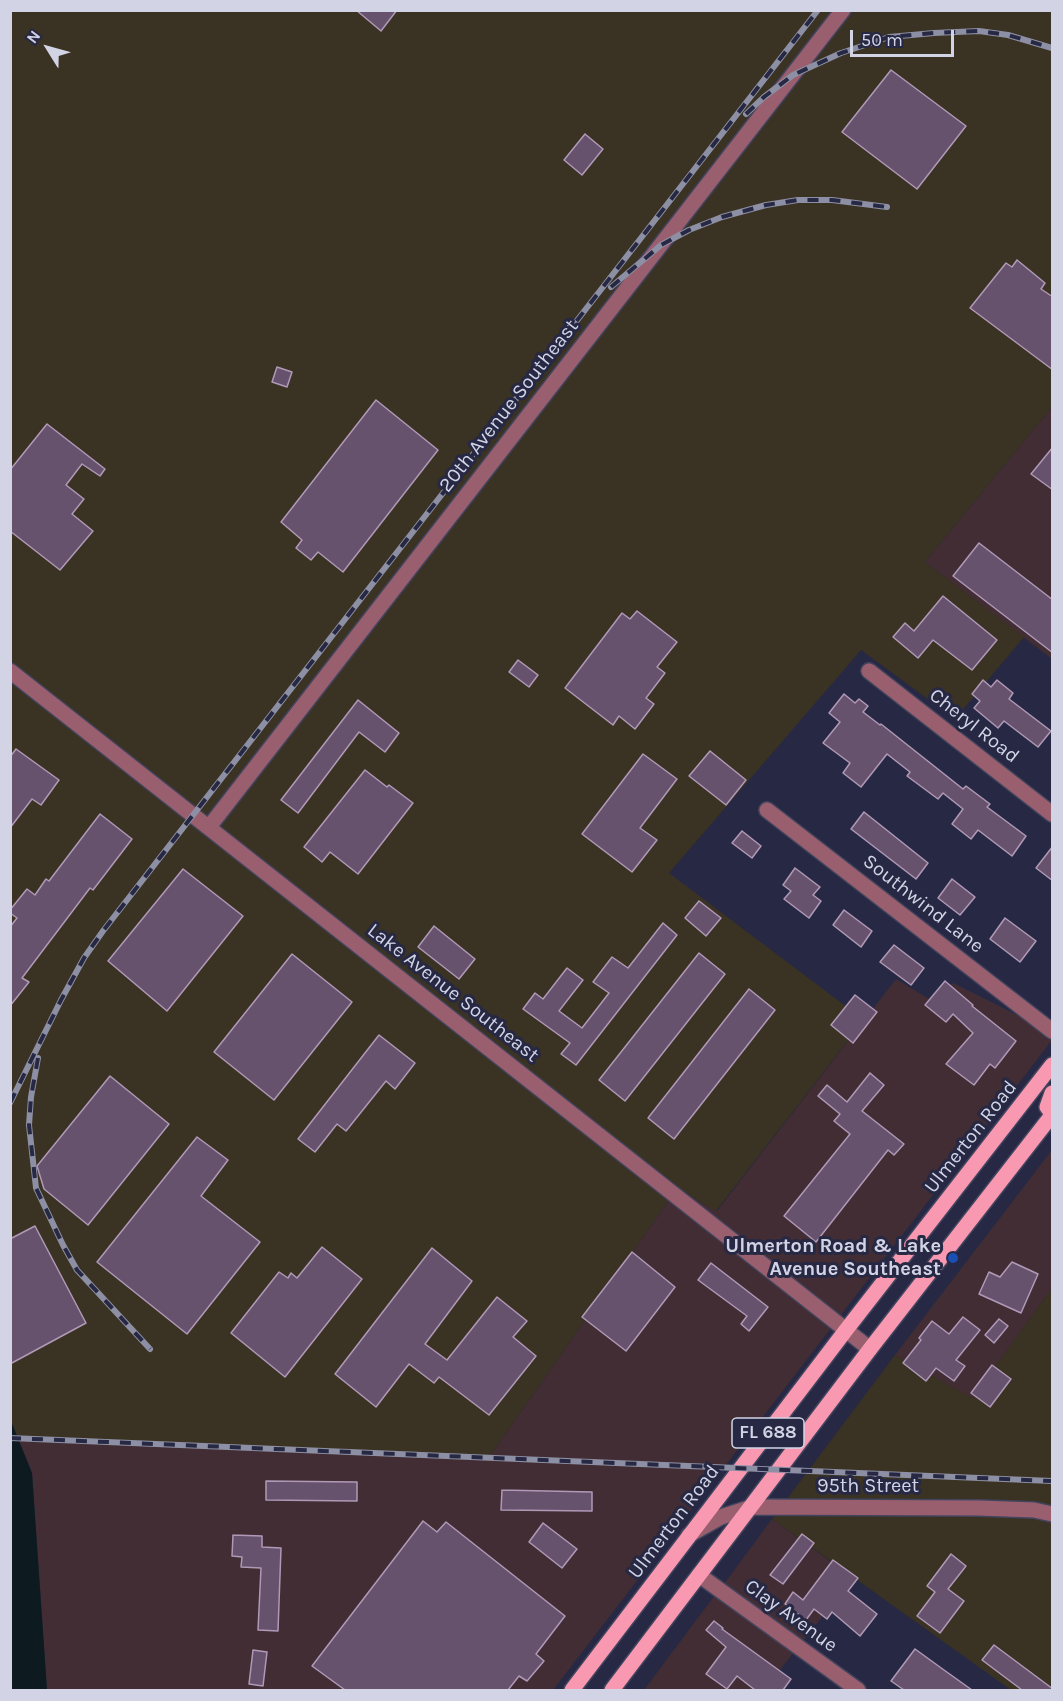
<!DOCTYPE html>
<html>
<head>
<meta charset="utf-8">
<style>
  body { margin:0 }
  #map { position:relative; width:1063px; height:1701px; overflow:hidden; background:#272944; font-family:Karla,sans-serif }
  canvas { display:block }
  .frame { position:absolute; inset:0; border:12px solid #d2d4e6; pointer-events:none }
  .north { position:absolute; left:18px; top:18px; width:60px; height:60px; -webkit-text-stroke:4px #272944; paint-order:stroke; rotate:307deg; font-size:16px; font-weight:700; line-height:24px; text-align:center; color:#d2d4e6 }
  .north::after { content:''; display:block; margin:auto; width:21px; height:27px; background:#d2d4e6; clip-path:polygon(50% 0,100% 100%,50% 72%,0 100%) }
  .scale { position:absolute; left:850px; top:30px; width:104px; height:27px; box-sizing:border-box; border:3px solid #d2d4e6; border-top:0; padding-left:8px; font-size:18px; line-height:21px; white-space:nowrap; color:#d2d4e6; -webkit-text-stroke:4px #272944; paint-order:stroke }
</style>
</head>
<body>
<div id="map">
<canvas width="1063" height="1701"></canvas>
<div class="frame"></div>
<div class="north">N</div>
<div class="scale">50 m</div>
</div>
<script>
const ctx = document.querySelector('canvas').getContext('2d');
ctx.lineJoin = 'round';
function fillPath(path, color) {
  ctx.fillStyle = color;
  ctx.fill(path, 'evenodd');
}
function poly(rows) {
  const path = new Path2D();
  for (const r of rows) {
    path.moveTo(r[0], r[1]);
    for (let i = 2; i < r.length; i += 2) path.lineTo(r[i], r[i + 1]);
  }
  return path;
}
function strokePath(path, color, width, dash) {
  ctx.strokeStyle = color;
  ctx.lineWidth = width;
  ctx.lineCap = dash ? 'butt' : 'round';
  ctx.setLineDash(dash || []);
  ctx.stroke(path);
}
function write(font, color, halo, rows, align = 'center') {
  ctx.font = font + ' Karla,sans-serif';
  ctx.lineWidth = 6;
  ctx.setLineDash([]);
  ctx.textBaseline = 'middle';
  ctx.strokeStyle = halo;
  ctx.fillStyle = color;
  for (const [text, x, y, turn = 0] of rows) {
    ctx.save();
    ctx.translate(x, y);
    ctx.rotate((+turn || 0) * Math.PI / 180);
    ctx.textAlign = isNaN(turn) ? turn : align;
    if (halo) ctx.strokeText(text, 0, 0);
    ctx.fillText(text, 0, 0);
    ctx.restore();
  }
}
fillPath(poly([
  [1052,407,1052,659,925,562],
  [896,979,931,1000,953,983,1029,1021,1052,1040,840,1316,677,1189,678,1188,717,1211],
  [1052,1150,1052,1288,972,1399,895,1355],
  [669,1200,831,1328,553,1690,47,1690,32,1473,18,1438,488,1459],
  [772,1519,853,1578,803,1641,724,1584],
  [715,1595,794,1652,764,1690,644,1690]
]), '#412d33');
fillPath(poly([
  [10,11,833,11,207,816,11,662],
  [853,11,1052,11,1052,407,925,562,1024,637,955,719,861,650,669,873,864,1020,716,1211,678,1188,677,1189,220,826],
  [10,680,669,1200,488,1459,18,1438,10,1419],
  [1052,1288,1052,1507,1034,1502,978,1500,787,1499,895,1355,972,1398],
  [776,1514,980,1515,1034,1517,1052,1522,1052,1690,1011,1690,772,1519]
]), '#3a3222');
fillPath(poly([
  [10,1419,32,1473,47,1690,11,1690]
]), '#0d1b21');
const building = poly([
  [356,10,397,10,381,31,356,10],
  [891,70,966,126,917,189,842,132,891,70],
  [585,134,603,149,582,175,564,160,585,134],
  [1017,260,1045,283,1041,289,1053,297,1053,370,970,308,1006,263,1012,267,1017,260],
  [277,367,292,372,287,387,272,382,277,367],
  [376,400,438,450,343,572,318,552,311,560,296,548,302,540,281,522,376,400],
  [47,424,105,469,100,476,82,464,66,485,84,499,72,514,93,531,60,570,10,531,10,470,47,424],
  [1053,447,1053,490,1031,474,1053,447],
  [979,543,1053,600,1053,653,953,576,979,543],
  [943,596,997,640,972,670,933,640,918,658,893,637,905,623,914,631,943,596],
  [637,611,677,642,657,667,665,673,646,698,654,704,635,729,619,716,613,725,565,688,622,613,630,619,637,611],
  [518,660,538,675,529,687,509,672,518,660],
  [983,680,991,687,997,680,1013,693,1009,699,1051,731,1038,747,1004,721,998,728,974,708,980,701,972,694,983,680],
  [844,694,855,703,859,699,868,706,863,712,880,725,881,724,963,789,966,786,990,804,987,807,1026,836,1012,856,978,830,971,839,952,824,963,809,943,793,938,799,907,776,910,772,887,754,861,787,843,773,850,763,823,743,840,722,829,713,844,694],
  [358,700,399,733,385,752,359,732,298,813,281,800,358,700],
  [16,749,59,780,41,805,32,799,10,828,10,757,16,749],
  [710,751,746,780,726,805,689,776,710,751],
  [643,754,677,779,640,828,657,840,632,872,582,834,643,754],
  [365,770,387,787,389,785,413,803,358,874,330,852,322,862,304,847,365,770],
  [864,812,928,863,916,879,851,829,864,812],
  [100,814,132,839,93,890,90,888,22,978,29,982,10,1006,10,927,17,918,10,913,10,910,27,889,35,895,46,879,49,881,100,814],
  [742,831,761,846,752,858,732,843,742,831],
  [1053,846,1053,881,1036,868,1053,846],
  [795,868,820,887,813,895,821,901,809,918,784,899,791,891,783,885,795,868],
  [183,869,243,916,167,1011,108,961,183,869],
  [952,879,975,897,960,915,938,898,952,879],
  [699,901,721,918,706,936,685,918,699,901],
  [844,910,872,931,861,947,833,925,844,910],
  [1005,918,1036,941,1020,962,990,939,1005,918],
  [663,923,677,935,576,1065,561,1054,570,1043,523,1009,535,993,543,999,567,968,583,980,559,1011,582,1028,609,993,593,982,612,957,628,968,663,923],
  [434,926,475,959,459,979,418,947,434,926],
  [894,945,924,968,911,985,880,962,894,945],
  [699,953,725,974,625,1101,599,1080,699,953],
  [292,954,352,1002,274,1100,214,1052,292,954],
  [945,981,973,1005,972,1006,1016,1041,995,1068,990,1064,974,1085,946,1064,973,1033,953,1014,946,1022,925,1005,945,981],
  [749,989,775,1010,674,1139,648,1118,749,989],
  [855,995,877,1012,853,1043,831,1025,855,995],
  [379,1035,415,1063,395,1089,386,1081,346,1131,337,1124,315,1152,298,1139,379,1035],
  [870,1073,884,1085,862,1111,904,1144,894,1155,888,1150,816,1242,784,1216,850,1134,834,1121,840,1114,818,1096,827,1085,847,1102,870,1073],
  [110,1076,169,1124,88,1225,44,1189,37,1166,110,1076],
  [197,1137,228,1160,201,1196,260,1242,187,1334,97,1262,197,1137],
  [35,1226,86,1323,10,1364,10,1239,35,1226],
  [322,1247,362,1279,285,1377,231,1333,279,1272,288,1278,291,1273,297,1278,322,1247],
  [432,1248,472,1281,425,1344,447,1360,497,1297,527,1321,513,1337,536,1356,489,1415,439,1377,434,1383,409,1364,376,1407,335,1374,432,1248],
  [632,1252,675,1287,626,1351,582,1317,632,1252],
  [1012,1262,1038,1274,1021,1313,979,1294,989,1272,1000,1277,1012,1262],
  [711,1263,768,1307,749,1331,741,1324,747,1316,698,1280,711,1263],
  [963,1317,980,1330,956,1360,965,1366,954,1381,936,1368,926,1381,903,1363,921,1340,919,1338,932,1321,949,1334,963,1317],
  [999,1319,1008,1326,994,1343,985,1335,999,1319],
  [992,1365,1011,1379,990,1407,971,1393,992,1365],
  [266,1481,357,1482,357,1501,266,1500,266,1481],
  [502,1490,592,1492,592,1511,501,1510,502,1490],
  [423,1521,437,1532,446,1522,565,1616,536,1654,544,1661,527,1681,519,1676,508,1690,345,1690,312,1666,423,1521],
  [543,1523,577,1549,562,1568,529,1542,543,1523],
  [802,1534,814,1543,783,1584,770,1575,802,1534],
  [233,1535,262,1536,262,1547,281,1548,278,1631,258,1630,261,1568,241,1567,242,1557,232,1556,233,1535],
  [951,1554,966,1566,948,1589,964,1601,940,1633,917,1616,935,1592,927,1586,951,1554],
  [833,1560,858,1578,848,1591,877,1614,860,1636,832,1612,827,1619,814,1609,806,1620,785,1604,793,1592,803,1600,833,1560],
  [714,1621,723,1628,722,1629,791,1679,783,1690,755,1690,737,1676,727,1689,706,1674,726,1647,706,1630,714,1621],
  [994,1645,1053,1689,1053,1690,1022,1690,982,1660,994,1645],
  [915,1649,944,1670,972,1690,904,1690,891,1681,915,1649],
  [253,1650,267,1652,263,1686,249,1684,253,1650]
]);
fillPath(building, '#67526d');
strokePath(building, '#b099b7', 1.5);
const minor = poly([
  [10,671,870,1349],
  [869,671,1052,814],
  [767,810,1052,1031],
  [209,827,843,10],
  [689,1535,721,1517,752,1507,979,1508,1034,1510,1052,1514],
  [699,1575,858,1690]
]);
const major = poly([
  [1052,1093,1047,1107,1052,1114],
  [572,1690,846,1330,1052,1065],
  [612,1690,870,1349,1052,1115]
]);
strokePath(minor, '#42445e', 18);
strokePath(major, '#42445e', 18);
strokePath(minor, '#9a5f6e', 15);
strokePath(major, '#f998b1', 15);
const rail = poly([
  [746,114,764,97,793,75,841,53,889,37,934,33,979,31,1008,35,1052,48],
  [611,287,661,245,689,230,722,217,766,205,798,200,832,200,887,207],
  [38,1058,31,1097,29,1125,36,1188,63,1245,77,1270,150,1349],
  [10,1103,61,1000,84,958,103,931,818,10],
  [10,1438,1052,1481]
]);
strokePath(rail, '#8d8fa4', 6);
strokePath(rail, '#272944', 4, [11]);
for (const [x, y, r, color] of [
  [953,1258,6,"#1a4fb4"]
]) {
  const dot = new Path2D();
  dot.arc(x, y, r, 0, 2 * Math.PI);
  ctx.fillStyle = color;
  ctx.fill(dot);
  strokePath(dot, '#272944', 2);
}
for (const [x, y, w] of [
  [768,1433,72]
]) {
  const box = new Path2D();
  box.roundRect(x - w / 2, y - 15, w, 30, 4.5);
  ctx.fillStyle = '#272944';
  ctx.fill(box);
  strokePath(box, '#d2d4e6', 1.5);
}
write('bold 18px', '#d2d4e6', null, [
  ["FL 688",768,1433]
]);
write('20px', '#d2d4e6', '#272944', [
  ["20th Avenue Southeast",509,406,-52],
  ["Cheryl Road",974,726,38],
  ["Southwind Lane",923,904,38],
  ["Lake Avenue Southeast",453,993,38],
  ["Ulmerton Road",971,1137,-52],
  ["95th Street",868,1486],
  ["Ulmerton Road",674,1522,-53],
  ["Clay Avenue",791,1616,36]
]);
write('bold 20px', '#d2d4e6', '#272944', [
  ["Ulmerton Road & Lake",941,1246],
  ["Avenue Southeast",941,1269]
], 'right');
</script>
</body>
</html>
